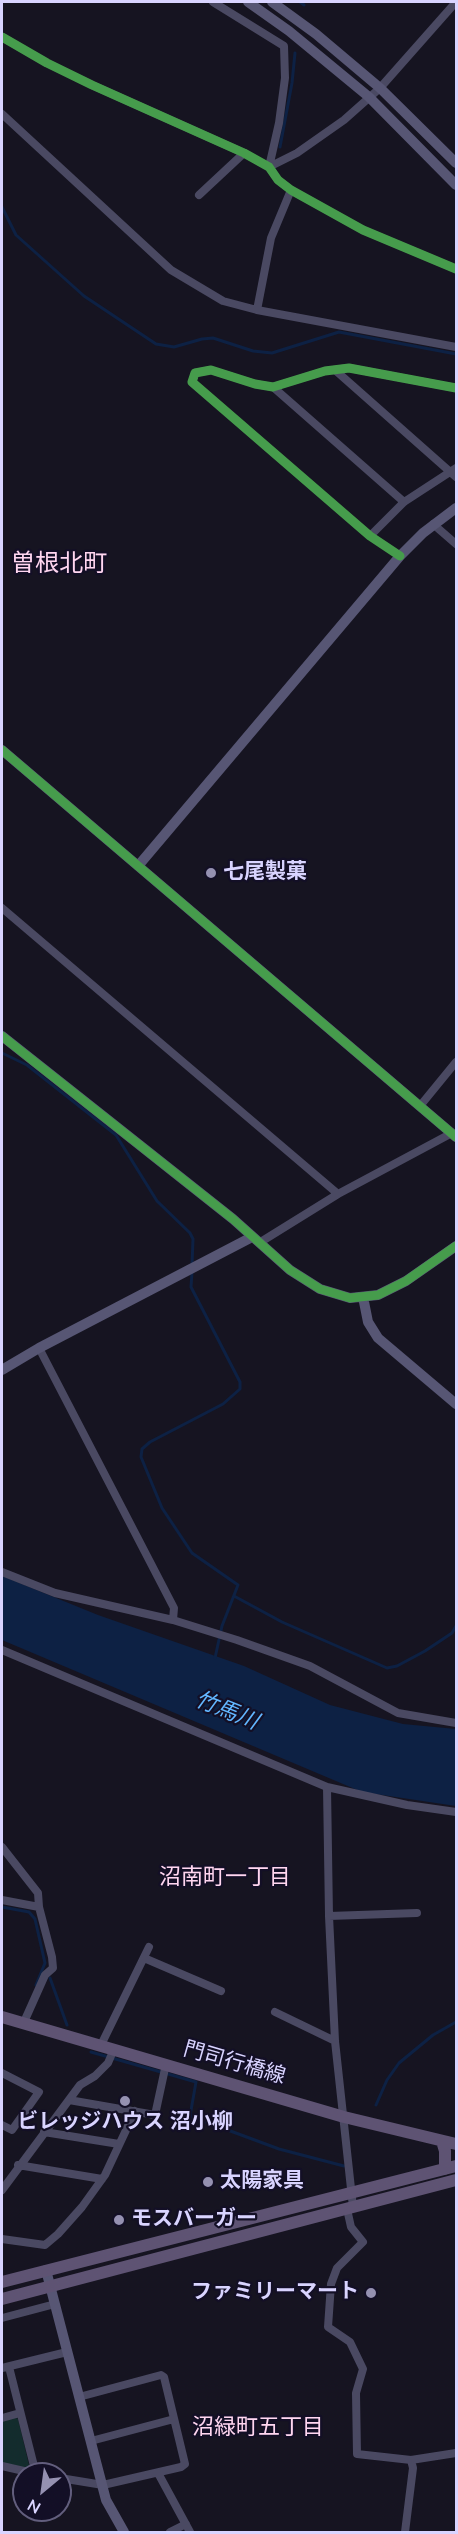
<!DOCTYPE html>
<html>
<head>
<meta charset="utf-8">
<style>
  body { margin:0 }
  #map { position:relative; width:458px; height:2534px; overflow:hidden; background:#161421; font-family:"Nunito Sans",sans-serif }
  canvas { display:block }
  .frame { position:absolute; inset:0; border:3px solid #d9d4ff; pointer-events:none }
  .north { position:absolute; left:12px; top:2462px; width:60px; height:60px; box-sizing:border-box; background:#130f26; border:2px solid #625e7d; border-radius:50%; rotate:209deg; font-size:16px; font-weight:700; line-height:24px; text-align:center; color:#d9d4ff }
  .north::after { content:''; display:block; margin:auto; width:21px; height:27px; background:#9591b1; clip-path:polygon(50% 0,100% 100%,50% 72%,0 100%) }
</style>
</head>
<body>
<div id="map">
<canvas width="458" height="2534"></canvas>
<div class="frame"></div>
<div class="north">N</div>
</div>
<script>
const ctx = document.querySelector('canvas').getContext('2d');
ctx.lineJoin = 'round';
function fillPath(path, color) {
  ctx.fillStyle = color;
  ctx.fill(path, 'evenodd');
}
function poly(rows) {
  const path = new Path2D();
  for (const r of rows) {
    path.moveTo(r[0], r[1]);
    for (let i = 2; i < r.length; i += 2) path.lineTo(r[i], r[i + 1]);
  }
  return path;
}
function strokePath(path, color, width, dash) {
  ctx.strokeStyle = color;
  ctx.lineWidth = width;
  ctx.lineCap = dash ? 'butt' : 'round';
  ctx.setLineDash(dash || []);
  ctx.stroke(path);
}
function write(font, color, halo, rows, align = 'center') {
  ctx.font = font + ' "Nunito Sans","Noto Sans JP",sans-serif';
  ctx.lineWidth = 4.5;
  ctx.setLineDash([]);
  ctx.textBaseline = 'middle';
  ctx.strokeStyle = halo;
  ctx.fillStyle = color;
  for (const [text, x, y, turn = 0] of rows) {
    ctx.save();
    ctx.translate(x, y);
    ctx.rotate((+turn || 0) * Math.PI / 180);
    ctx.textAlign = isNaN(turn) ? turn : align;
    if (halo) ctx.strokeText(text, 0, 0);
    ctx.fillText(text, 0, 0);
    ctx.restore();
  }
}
fillPath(poly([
  [14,2417,18,2419,30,2469,2,2465,2,2420]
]), '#132c2d');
fillPath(poly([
  [2,1576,98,1615,244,1666,330,1705,403,1724,456,1729,456,1806,362,1792,2,1640]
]), '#0d2144');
strokePath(poly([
  [300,2,304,5],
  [280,147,292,83,295,53],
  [2,207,16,235,84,296,156,344,174,347,202,339,213,338,253,351,272,353,339,332,456,354],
  [2,1053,27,1065,116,1135,157,1201,190,1233,193,1239,192,1265],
  [192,1272,191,1287,240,1382,240,1389,223,1404,150,1442,142,1449,141,1457,162,1508,192,1553,238,1585,222,1626,215,1658],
  [234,1596,282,1622,387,1668,397,1666,425,1651,452,1633,456,1626],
  [2,1907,29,1912,35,1919,45,1963,36,1985],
  [50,1978,67,2025],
  [91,2052,196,2082,190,2116,279,2149,344,2166],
  [376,2105,387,2080,399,2063,433,2035,456,2022]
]), '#0d2144', 3);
strokePath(poly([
  [213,2,284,46,285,78,279,123,269,167],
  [2,37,47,63,92,85,244,153,269,167,278,180,291,190,363,230,456,269],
  [2,114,171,270,223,301,257,310,456,347],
  [269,167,297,153,344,120,380,88,456,2],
  [199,195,244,153],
  [257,310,271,238,291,190],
  [335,370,456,477],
  [273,387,404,502],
  [433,524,456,544],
  [370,536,404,502,456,468],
  [400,556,370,536,192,382,195,373,211,370,255,384,273,387,325,371,349,368,456,388],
  [2,908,338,1194],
  [420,1106,456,1062],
  [259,1243,338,1194,452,1133],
  [39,1348,174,1608,173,1620],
  [2,1572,55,1593,173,1620,237,1640,310,1666,398,1713,456,1723],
  [2,1650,327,1787,407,1805,456,1812],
  [327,1787,329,1916,335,2041,353,2207],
  [2,1847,38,1893,39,1907],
  [2,1900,39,1907,52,1957,53,1968,45,1975,24,2022],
  [329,1916,417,1913],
  [144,1958,221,1991],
  [275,2012,335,2041],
  [101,2045,149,1947],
  [2,2073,39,2092,12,2130,2,2125],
  [69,2100,155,2115,166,2064],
  [44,2132,119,2144],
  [18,2165,102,2179],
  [2,2190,80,2085,95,2076,108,2063,114,2049],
  [347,2209,351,2227,363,2242,337,2268,331,2284,328,2327,350,2342,363,2369,356,2393,357,2454,411,2460],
  [2,2239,45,2245,58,2234,82,2207,105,2175,135,2111],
  [2,2318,55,2304],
  [9,2367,36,2474],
  [2,2368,67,2352],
  [2,2418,20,2413],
  [91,2441,174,2419],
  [2,2466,37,2474],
  [158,2473,190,2532],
  [60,2478,103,2485,181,2467,185,2464,164,2377,161,2375,79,2397],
  [170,2532,186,2524],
  [405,2532,413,2468,411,2460,456,2453]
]), '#4a4962', 8);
strokePath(poly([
  [248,2,289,31,369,97,456,185],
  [272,2,316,34,380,88,456,163],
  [2,750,456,1137],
  [138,866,400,556,423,533,456,508],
  [2,1036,233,1219,290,1270,320,1289,350,1298,378,1295,406,1281,456,1246],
  [363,1297,368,1322,378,1338,456,1404],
  [2,1370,39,1348,252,1237],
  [46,2270,106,2500,124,2532]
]), '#575674', 10);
strokePath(poly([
  [2,2017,344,2117,456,2144],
  [442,2141,445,2151,445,2169],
  [2,2282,456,2166],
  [2,2299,456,2180]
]), '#5e5373', 12);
strokePath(poly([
  [2,37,47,63,92,85,244,153,269,167,278,180,291,190,363,230,456,269],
  [400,556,370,536,192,382,195,373,211,370,255,384,273,387,325,371,349,368,456,388],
  [2,750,456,1137],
  [2,1036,233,1219,290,1270,320,1289,350,1298,378,1295,406,1281,456,1246]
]), '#469c4c', 9);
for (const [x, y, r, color] of [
  [211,873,6,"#9591b1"],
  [125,2101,6,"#9591b1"],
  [208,2182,6,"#9591b1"],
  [119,2220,6,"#9591b1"],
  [371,2293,6,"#9591b1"]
]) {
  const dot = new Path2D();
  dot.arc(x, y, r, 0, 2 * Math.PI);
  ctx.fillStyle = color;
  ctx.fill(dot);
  strokePath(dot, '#130f26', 2);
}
write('bold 21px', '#d9d4ff', '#130f26', [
  ["七尾製菓",223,873],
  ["ビレッジハウス 沼小柳",125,2123,"center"],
  ["太陽家具",220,2182],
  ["モスバーガー",131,2220],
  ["ファミリーマート",359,2293,"right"]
], 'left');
write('21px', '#d9d4ff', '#130f26', [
  ["門司行橋線",234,2064,16]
]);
write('italic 22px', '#62b6ff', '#130f26', [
  ["竹馬川",226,1712,22]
]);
write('22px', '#ffd6f0', '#130f26', [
  ["沼南町一丁目",225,1879],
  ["沼緑町五丁目",258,2429]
]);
write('24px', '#ffd6f0', '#130f26', [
  ["曽根北町",59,565]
]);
</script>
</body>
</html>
